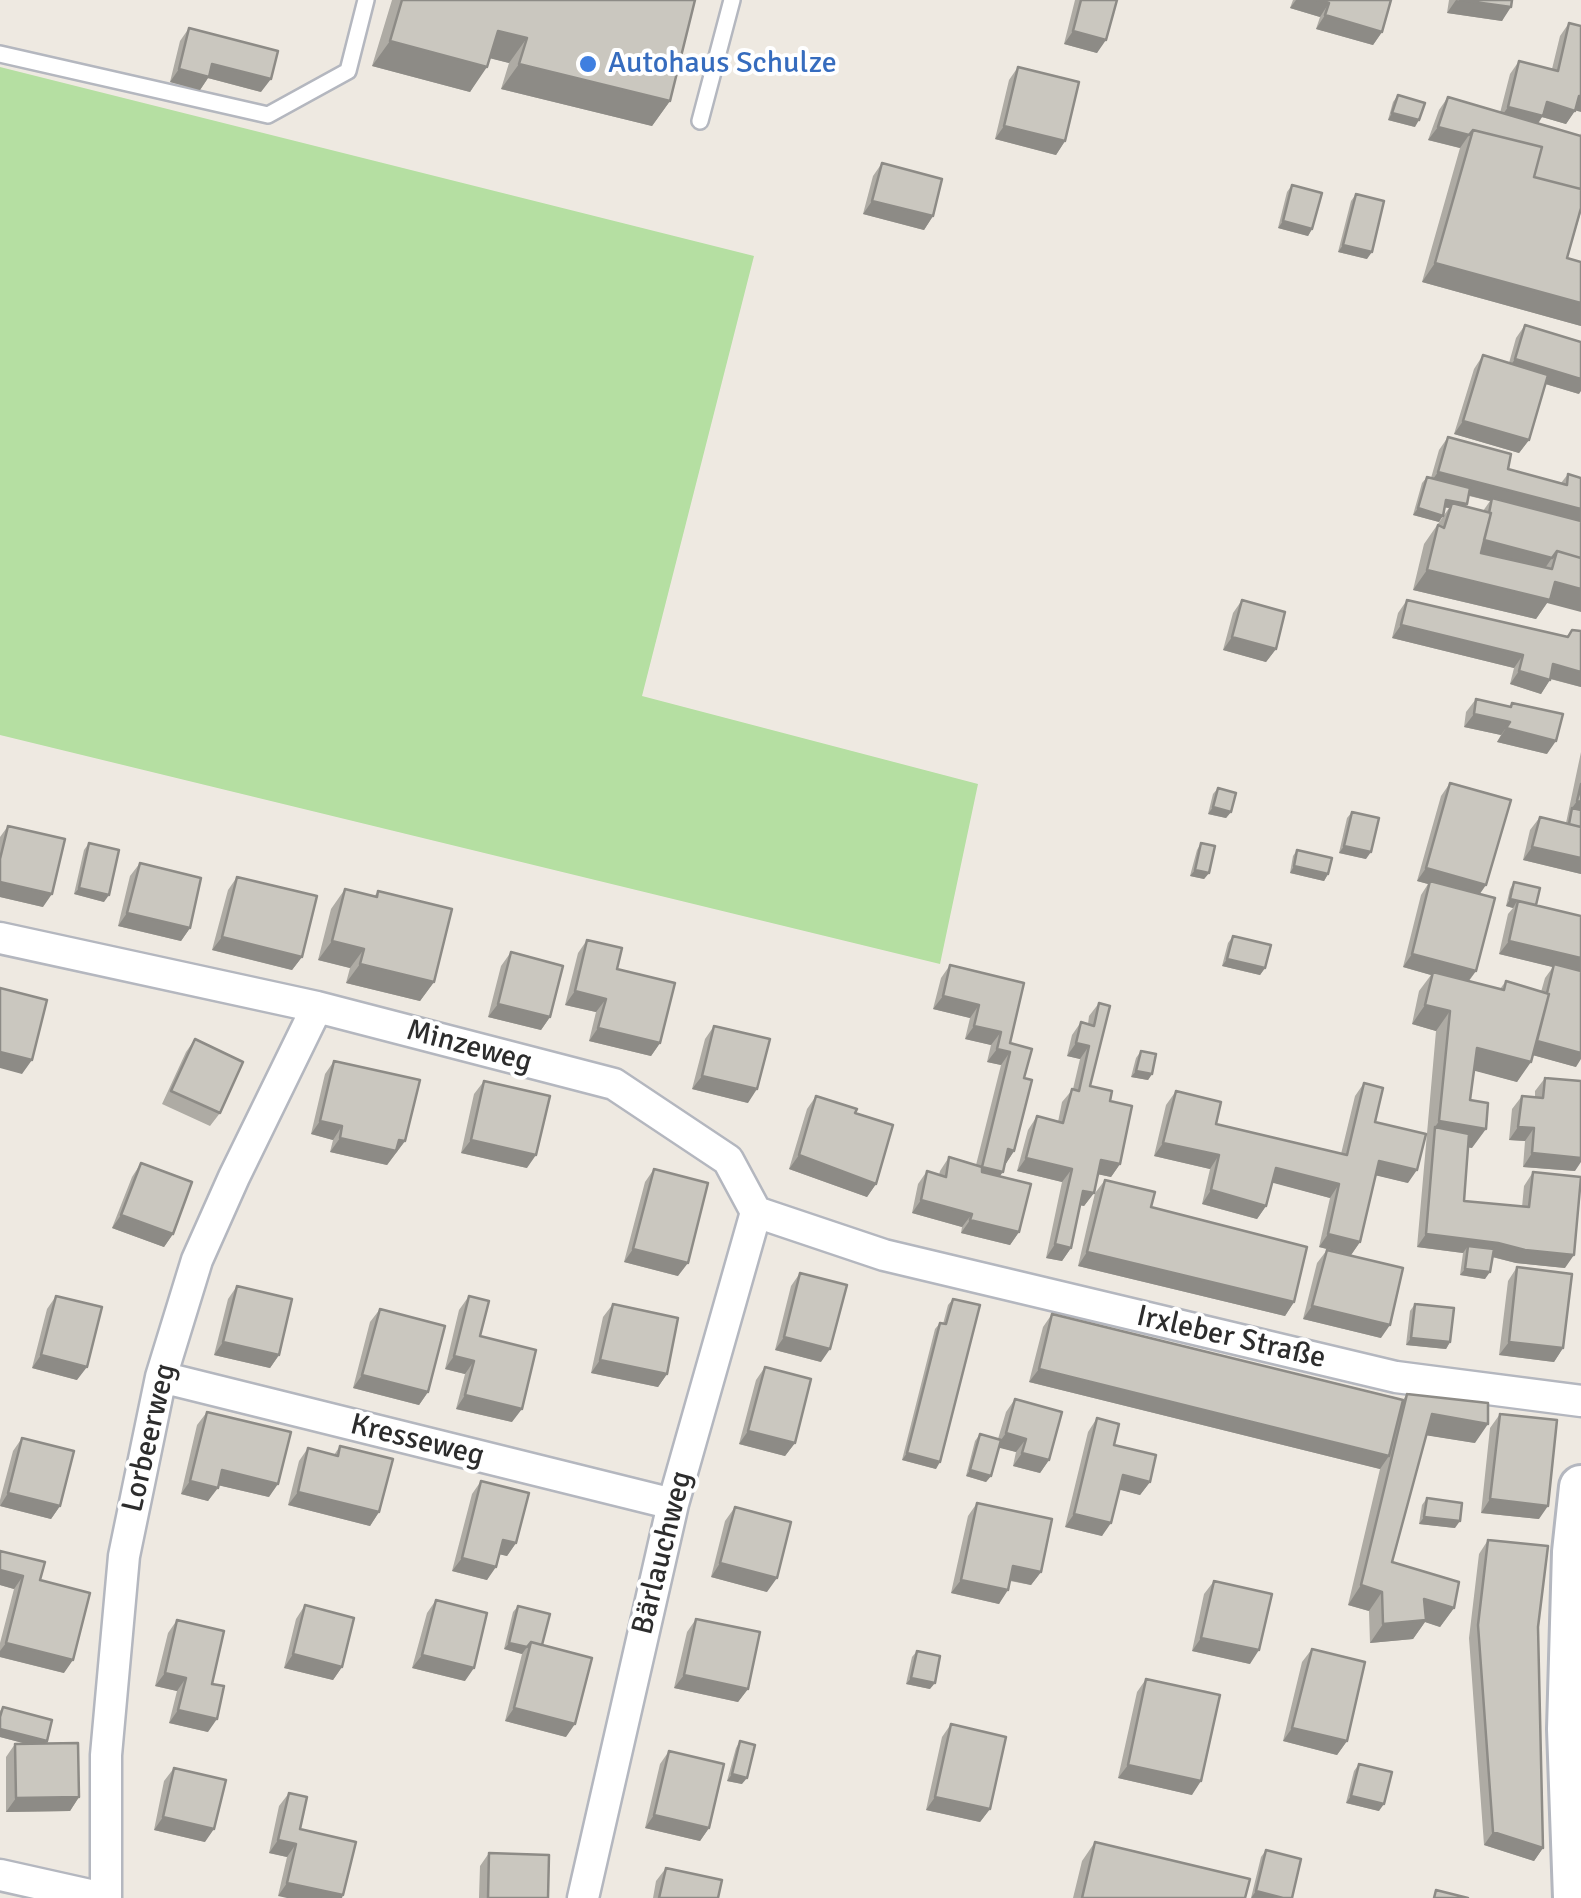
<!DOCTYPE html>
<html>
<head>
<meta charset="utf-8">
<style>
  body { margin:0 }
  canvas { display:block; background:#eee9e1 }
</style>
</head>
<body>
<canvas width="1581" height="1898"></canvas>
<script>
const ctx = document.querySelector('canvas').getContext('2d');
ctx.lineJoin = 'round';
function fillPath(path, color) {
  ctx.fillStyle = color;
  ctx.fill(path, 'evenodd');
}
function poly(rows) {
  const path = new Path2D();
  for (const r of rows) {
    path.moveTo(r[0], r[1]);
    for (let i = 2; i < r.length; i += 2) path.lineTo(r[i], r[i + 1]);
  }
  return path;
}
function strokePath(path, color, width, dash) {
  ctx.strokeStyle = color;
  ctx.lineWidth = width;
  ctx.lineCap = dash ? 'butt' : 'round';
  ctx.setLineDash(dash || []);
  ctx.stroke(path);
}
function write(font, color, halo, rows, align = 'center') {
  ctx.font = font + ' Signika,sans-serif';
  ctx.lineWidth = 8;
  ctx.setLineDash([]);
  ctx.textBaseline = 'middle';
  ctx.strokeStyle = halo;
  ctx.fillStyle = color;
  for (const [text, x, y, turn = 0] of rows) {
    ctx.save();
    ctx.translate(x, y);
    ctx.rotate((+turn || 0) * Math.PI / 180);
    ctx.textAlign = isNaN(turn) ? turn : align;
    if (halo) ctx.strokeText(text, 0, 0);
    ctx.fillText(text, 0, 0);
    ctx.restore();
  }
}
fillPath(poly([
  [0,67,754,256,642,696,978,784,940,964,0,735]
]), '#b5dfa2');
const service = poly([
  [0,54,268,115,348,71,366,0],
  [700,121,732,0]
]);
const minor = poly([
  [0,938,317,1007,614,1084,728,1160,756,1212,884,1255,1396,1377,1581,1401],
  [161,1377,673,1504],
  [0,1875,103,1898],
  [106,1898,106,1755,124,1556,161,1377,197,1260,234,1177,317,1007],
  [583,1898,673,1504,756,1212]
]);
const secondary = poly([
  [1575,1898,1569,1729,1574,1552,1581,1487]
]);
strokePath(service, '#b4b7bf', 20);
strokePath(minor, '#b4b7bf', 35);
strokePath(secondary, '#b4b7bf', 48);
strokePath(service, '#fff', 15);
strokePath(minor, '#fff', 30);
strokePath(secondary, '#fff', 42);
fillPath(poly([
  [392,0,695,0,670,101,652,126,501,89,509,63,490,58,470,92,372,66],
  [1075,0,1117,0,1097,53,1064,44],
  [1293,0,1391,0,1382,32,1373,45,1316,29,1320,17,1290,8],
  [1449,0,1512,0,1502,21,1447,13],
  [1569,23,1575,110,1566,124,1542,117,1538,124,1580,136,1581,133,1581,212,1567,258,1581,262,1581,326,1422,282,1460,148,1428,140,1439,110,1448,97,1500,113,1510,74,1519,61,1552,69,1560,36],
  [189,28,261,92,208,78,200,90,170,82,180,41],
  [1018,67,1065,141,1056,155,995,139,1009,80],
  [1398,95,1415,127,1388,120,1393,102],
  [882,163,933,216,924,230,863,214,873,176],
  [1292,185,1312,229,1308,236,1278,228,1287,192],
  [1356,194,1367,259,1338,252,1351,201],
  [1525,325,1579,394,1545,384,1529,440,1519,453,1454,434,1474,369,1483,355,1509,363,1516,338],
  [1448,437,1508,469,1561,483,1568,474,1547,603,1536,619,1413,590,1424,544,1449,508,1445,507,1439,522,1413,515,1422,483,1427,477,1431,478,1439,450],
  [1469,496,1490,501,1483,511,1465,506],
  [1242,600,1276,649,1266,662,1223,650,1233,613],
  [1407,600,1566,637,1572,630,1581,631,1581,687,1550,679,1541,694,1510,684,1514,668,1392,638,1398,613],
  [1476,699,1509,707,1512,703,1547,754,1497,742,1501,735,1464,727,1466,712],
  [1581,752,1581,874,1523,860,1530,830,1540,817,1566,823],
  [1450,783,1480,894,1476,971,1469,981,1500,989,1506,981,1541,992,1545,978,1553,967,1499,954,1508,914,1513,908,1506,906,1510,889,1514,882,1536,905,1581,916,1576,1067,1533,1055,1517,1082,1474,1070,1470,1100,1472,1148,1468,1147,1464,1201,1522,1207,1524,1186,1533,1172,1565,1268,1516,1263,1492,1257,1485,1279,1460,1275,1463,1253,1417,1247,1436,1031,1412,1024,1419,991,1431,975,1403,967,1421,895,1428,884,1417,881,1441,796],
  [1218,788,1231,812,1226,818,1208,814,1213,794],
  [1352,812,1366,859,1339,853,1347,818],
  [8,826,43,907,0,897,0,837],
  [89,843,104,902,74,894,84,850],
  [1201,843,1209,873,1204,879,1190,876,1197,850],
  [1297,850,1328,874,1324,881,1290,873,1293,856],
  [140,863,190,928,181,941,118,926,130,876],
  [237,877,302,957,292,970,212,950,228,890],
  [345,889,374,897,378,891,434,982,420,1001,346,983,350,968,318,960,331,909],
  [1233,936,1265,968,1260,975,1222,966,1228,943],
  [587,940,617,969,660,1043,651,1056,589,1041,596,1012,565,1005,578,953],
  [511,952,550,1017,541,1030,488,1017,501,966],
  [950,965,1010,1043,1024,1078,1014,1151,1005,1165,1000,1176,1019,1232,1010,1245,961,1233,962,1227,912,1213,918,1184,927,1171,939,1175,940,1171,949,1157,976,1165,1001,1065,987,1062,991,1045,965,1039,970,1018,933,1009,941,978],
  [1099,1003,1090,1086,1110,1101,1120,1164,1111,1177,1098,1174,1094,1193,1084,1206,1080,1205,1071,1248,1062,1261,1046,1258,1062,1182,1017,1171,1028,1130,1037,1116,1058,1122,1062,1102,1073,1089,1080,1059,1067,1056,1072,1035,1081,1022,1088,1024,1089,1016],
  [714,1026,748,1103,692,1089,705,1039],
  [195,1039,220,1113,210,1126,162,1104,186,1052],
  [1141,1051,1152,1074,1148,1080,1131,1077,1136,1058],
  [334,1061,405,1141,387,1165,330,1152,333,1140,311,1134,325,1074],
  [1545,1078,1575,1171,1523,1167,1525,1141,1509,1140,1512,1109,1522,1096,1535,1097,1535,1091],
  [484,1081,527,1168,461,1153,474,1094],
  [1364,1083,1375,1122,1408,1183,1376,1175,1360,1242,1351,1255,1319,1247,1330,1198,1272,1182,1266,1206,1257,1219,1202,1204,1210,1169,1154,1156,1166,1105,1176,1091,1216,1124,1341,1154,1355,1096],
  [816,1096,855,1113,876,1184,867,1197,789,1169,807,1109],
  [141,1163,173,1234,164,1247,112,1228,132,1177],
  [654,1169,678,1276,624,1262,645,1182],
  [1105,1180,1151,1207,1294,1302,1285,1316,1078,1266,1095,1193],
  [1327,1250,1381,1338,1303,1319,1317,1263],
  [1517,1267,1563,1348,1554,1362,1499,1355,1508,1281],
  [800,1273,821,1362,775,1350,791,1286],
  [237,1286,279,1355,270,1368,214,1355,228,1299],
  [56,1296,77,1380,32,1368,47,1309],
  [469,1296,480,1336,512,1422,456,1409,465,1374,445,1369,459,1310],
  [953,1299,936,1469,902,1460,935,1329,940,1323,943,1324,948,1305],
  [613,1304,667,1374,658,1387,591,1373,603,1317],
  [1415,1304,1450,1342,1446,1349,1406,1345,1410,1311],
  [380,1309,428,1392,419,1405,353,1388,370,1322],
  [1052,1314,1403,1400,1407,1394,1475,1443,1426,1435,1392,1562,1454,1608,1440,1627,1425,1622,1413,1639,1370,1643,1369,1611,1348,1605,1380,1469,1029,1382,1043,1327],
  [765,1367,795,1443,785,1456,739,1444,756,1380],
  [1015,1399,1049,1460,1040,1473,1013,1466,1016,1452,999,1447,991,1476,986,1482,966,1476,975,1441,980,1434,998,1439,1006,1412],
  [207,1412,269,1497,218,1485,208,1501,181,1494,197,1425],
  [1500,1414,1539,1519,1481,1513,1490,1428],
  [1097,1418,1114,1445,1150,1482,1140,1495,1119,1489,1102,1536,1065,1527,1088,1432],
  [22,1438,60,1506,51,1519,0,1506,0,1500,13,1451],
  [340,1446,379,1512,370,1526,288,1505,299,1461,308,1448,334,1455],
  [481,1481,516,1543,507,1556,499,1554,487,1580,452,1571,472,1494],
  [1427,1498,1455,1528,1419,1524,1422,1505],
  [977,1503,1041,1572,1031,1585,1010,1581,999,1604,951,1593,968,1516],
  [735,1507,767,1592,711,1577,725,1521],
  [1488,1540,1538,1627,1543,1848,1534,1861,1484,1845,1469,1638,1479,1554],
  [0,1551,40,1580,64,1673,0,1657,0,1643,14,1589,0,1585],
  [1214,1581,1250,1664,1192,1651,1204,1594],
  [436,1600,465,1681,412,1668,427,1613],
  [305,1605,342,1667,333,1680,284,1668,296,1619],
  [518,1606,542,1645,566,1737,505,1721,522,1654,504,1649,513,1612],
  [696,1619,748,1689,738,1702,674,1688,687,1632],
  [177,1620,208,1732,169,1723,177,1691,155,1686,168,1633],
  [1312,1649,1347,1741,1337,1755,1283,1741,1302,1662],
  [917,1651,930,1689,906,1684,912,1657],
  [1146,1679,1192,1795,1118,1778,1137,1692],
  [3,1707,47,1741,45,1744,79,1797,70,1811,6,1812,6,1757,15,1744,27,1744,0,1737,0,1711],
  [951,1724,990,1809,980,1822,926,1810,942,1737],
  [740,1741,742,1784,727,1781,736,1748],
  [669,1751,709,1828,700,1841,645,1828,660,1764],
  [1359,1764,1379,1811,1346,1803,1354,1771],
  [174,1768,205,1842,154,1830,164,1781],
  [289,1793,300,1829,356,1842,278,1896,287,1857,269,1853,279,1806],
  [1095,1842,1245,1898,1073,1898,1082,1861],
  [1266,1850,1301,1859,1251,1898,1261,1857],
  [489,1853,548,1898,479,1898,480,1866],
  [666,1868,718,1898,653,1898,656,1881]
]), '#aeaba4');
fillPath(poly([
  [1296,0,1317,0,1329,3,1320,17,1290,8],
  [1456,0,1511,7,1502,21,1447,13],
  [1325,15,1382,32,1373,45,1316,29],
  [498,31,527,38,509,63,481,56],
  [1073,31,1106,40,1097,53,1064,44],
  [390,41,487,67,470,92,372,66],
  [212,64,271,79,261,92,208,78,200,90,170,82,179,69],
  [519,64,670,101,652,126,501,89],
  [1579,96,1581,96,1581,112,1570,109],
  [1547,102,1575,111,1566,124,1542,117,1534,129,1499,120,1508,107],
  [1392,113,1419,120,1415,127,1388,120],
  [1004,126,1065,141,1056,155,995,139],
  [1438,127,1469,135,1460,148,1428,140],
  [872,201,933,216,924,230,863,214],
  [1283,221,1312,229,1308,236,1278,228],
  [1343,245,1372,252,1367,259,1338,252],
  [1435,263,1581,303,1581,326,1422,282],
  [1515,359,1581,379,1581,391,1579,394,1506,372],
  [1463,421,1529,440,1519,453,1454,434],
  [1438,472,1581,509,1581,524,1492,498,1490,501,1429,485],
  [1446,500,1467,504,1463,510,1452,503,1449,508,1441,507],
  [1418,508,1443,516,1439,522,1413,515],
  [1481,539,1552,558,1543,571,1472,553],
  [1427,570,1555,582,1581,589,1581,612,1547,603,1536,619,1413,590],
  [1401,625,1523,655,1514,668,1392,638],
  [1232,637,1276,649,1266,662,1223,650],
  [1553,664,1581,672,1581,687,1544,677],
  [1519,671,1550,680,1541,694,1510,684],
  [1474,714,1510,722,1501,735,1464,727],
  [1506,728,1556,741,1547,754,1497,742],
  [1577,801,1581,802,1581,817,1572,808],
  [1213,807,1231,812,1226,818,1208,814],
  [1344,846,1371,852,1366,859,1339,853],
  [1532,847,1581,858,1581,874,1523,860],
  [1294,866,1328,874,1324,881,1290,873],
  [1426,868,1486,885,1477,898,1430,881,1428,884,1417,881],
  [1195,870,1209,873,1204,879,1190,876],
  [0,882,52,894,43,907,0,897],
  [79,888,109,895,104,902,74,894],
  [1510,899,1517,901,1513,908,1506,906],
  [127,913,190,928,181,941,118,926],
  [222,937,302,957,292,970,212,950],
  [332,941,364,949,350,968,318,960],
  [1509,941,1581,958,1581,974,1499,954],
  [1412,954,1476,971,1466,984,1433,972,1431,975,1403,967],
  [1227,959,1265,968,1260,975,1222,966],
  [360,964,434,982,420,1001,346,983],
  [575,991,606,999,596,1012,565,1005],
  [943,996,979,1005,970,1018,933,1009],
  [498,1004,550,1017,541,1030,488,1017],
  [1425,1005,1450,1011,1436,1031,1412,1024],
  [974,1026,1001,1032,991,1045,965,1039],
  [598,1028,660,1043,651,1056,589,1041],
  [1534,1040,1581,1053,1581,1059,1576,1067,1525,1053],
  [1076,1043,1089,1046,1080,1059,1067,1056],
  [1477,1048,1531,1062,1517,1082,1464,1068],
  [997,1049,1010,1052,1001,1065,987,1062],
  [0,1052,32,1060,22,1074,0,1068],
  [1136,1071,1152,1074,1148,1080,1131,1077],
  [702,1076,757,1089,748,1103,692,1089],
  [320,1121,342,1126,333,1140,311,1134],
  [1439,1121,1486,1129,1472,1148,1434,1142,1435,1127],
  [1518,1127,1534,1128,1525,1141,1509,1140],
  [340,1138,399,1140,405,1141,387,1165,330,1152],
  [471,1140,536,1155,527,1168,461,1153],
  [1163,1143,1219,1155,1210,1169,1154,1156],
  [1008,1149,1014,1151,1005,1165],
  [1532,1153,1581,1158,1581,1162,1575,1171,1523,1167],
  [799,1155,876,1184,867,1197,789,1169],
  [1026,1158,1072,1169,1062,1182,1017,1171],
  [1101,1160,1120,1164,1111,1177,1092,1173],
  [1379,1161,1417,1170,1408,1183,1370,1174],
  [982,1167,1003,1172,993,1185,973,1180],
  [1276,1168,1339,1184,1330,1198,1266,1181],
  [1211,1190,1266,1206,1257,1219,1202,1204],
  [1083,1191,1094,1193,1084,1206,1074,1204],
  [921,1200,972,1214,962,1227,912,1213],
  [121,1215,173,1234,164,1247,112,1228],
  [970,1220,1019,1232,1010,1245,961,1233],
  [1328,1234,1360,1242,1351,1255,1319,1247],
  [1426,1234,1498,1243,1574,1255,1565,1268,1516,1263,1489,1256,1468,1246,1463,1253,1417,1247],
  [1055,1244,1071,1248,1062,1261,1046,1258],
  [633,1249,688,1263,678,1276,624,1262],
  [1087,1252,1294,1302,1285,1316,1078,1266],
  [1465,1269,1490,1272,1485,1279,1460,1275],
  [1312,1306,1390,1325,1381,1338,1303,1319],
  [784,1337,830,1349,821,1362,775,1350],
  [1411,1338,1450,1342,1446,1349,1406,1345],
  [223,1342,279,1355,270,1368,214,1355],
  [1509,1342,1563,1348,1554,1362,1499,1355],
  [41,1355,87,1367,77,1380,32,1368],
  [454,1356,474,1361,465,1374,445,1369],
  [600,1360,667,1374,658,1387,591,1373],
  [1039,1369,1389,1456,1380,1469,1029,1382],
  [362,1375,428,1392,419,1405,353,1388],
  [465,1395,522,1409,512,1422,456,1409],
  [1432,1414,1488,1424,1475,1443,1418,1434],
  [748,1431,795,1443,785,1456,739,1444],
  [1006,1433,1026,1439,1016,1452,996,1447],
  [907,1453,940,1462,936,1469,902,1460],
  [1022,1453,1049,1460,1040,1473,1013,1466],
  [222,1470,278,1484,269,1497,213,1484],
  [970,1470,991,1476,986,1482,966,1476],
  [1123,1475,1150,1482,1140,1495,1113,1488],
  [190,1481,218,1488,208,1501,181,1494],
  [298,1492,379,1512,370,1526,288,1505],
  [8,1493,60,1506,51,1519,0,1506],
  [1490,1499,1548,1506,1539,1519,1481,1513],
  [1074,1514,1111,1523,1102,1536,1065,1527],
  [1424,1517,1460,1521,1455,1528,1419,1524],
  [503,1540,516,1543,507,1556,494,1553],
  [462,1558,496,1567,487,1580,452,1571],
  [720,1563,777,1578,767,1592,711,1577],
  [1013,1566,1041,1572,1031,1585,1004,1579],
  [0,1570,23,1576,14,1589,0,1585],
  [961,1580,1008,1590,999,1604,951,1593],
  [1361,1585,1382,1592,1369,1611,1348,1605],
  [1424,1599,1454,1608,1440,1627,1425,1622,1413,1639,1370,1643,1383,1624],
  [1201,1638,1259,1650,1250,1664,1192,1651],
  [6,1643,73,1660,64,1673,0,1657,0,1651],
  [509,1643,527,1647,522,1654,504,1649],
  [293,1654,342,1667,333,1680,284,1668],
  [422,1655,474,1668,465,1681,412,1668],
  [165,1673,186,1678,177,1691,155,1686],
  [684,1675,748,1689,738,1702,674,1688],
  [911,1678,935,1683,930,1689,906,1684],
  [514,1708,575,1724,566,1737,505,1721],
  [178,1710,217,1719,208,1732,169,1723],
  [1292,1728,1347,1741,1337,1755,1283,1741],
  [0,1729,47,1741,42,1748,0,1737],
  [1128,1765,1201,1781,1192,1795,1118,1778],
  [732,1774,747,1778,742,1784,727,1781],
  [1351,1796,1384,1804,1379,1811,1346,1803],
  [79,1797,70,1811,6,1812,16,1798],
  [935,1797,990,1809,980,1822,926,1810],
  [654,1815,709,1828,700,1841,645,1828],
  [163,1817,214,1829,205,1842,154,1830],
  [1493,1832,1543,1848,1534,1861,1484,1845],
  [278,1840,296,1844,287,1857,269,1853],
  [287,1883,343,1895,342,1898,287,1898,278,1896],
  [1256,1891,1283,1898,1251,1898]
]), '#8d8b86');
const building = poly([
  [402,0,695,0,670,101,519,64,527,38,498,31,487,67,390,41,402,0],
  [1081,0,1117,0,1106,40,1073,31,1081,0],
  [1317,0,1391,0,1382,32,1325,15,1329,3,1317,0],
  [1460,0,1512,0,1511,7,1460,0],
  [1569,23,1581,26,1581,96,1579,96,1575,111,1547,102,1543,116,1508,107,1519,61,1558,71,1569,23],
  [189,28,278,51,271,79,212,64,209,77,179,69,189,28],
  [1018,67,1079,82,1065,141,1004,126,1018,67],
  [1398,95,1425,103,1419,120,1392,113,1398,95],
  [1448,97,1581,136,1581,189,1534,177,1542,147,1473,130,1469,135,1438,127,1448,97],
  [1473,130,1542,147,1534,177,1581,189,1581,208,1567,258,1581,262,1581,303,1435,263,1473,130],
  [882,163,942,179,933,216,872,201,882,163],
  [1292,185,1322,193,1312,229,1283,221,1292,185],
  [1356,194,1384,201,1372,252,1343,245,1356,194],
  [1525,325,1581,342,1581,379,1515,359,1525,325],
  [1483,355,1548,375,1529,440,1463,421,1483,355],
  [1448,437,1511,454,1508,469,1567,485,1568,474,1581,478,1581,509,1438,472,1448,437],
  [1427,477,1470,488,1467,504,1446,500,1443,516,1418,508,1427,477],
  [1492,498,1581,521,1581,558,1557,551,1552,558,1484,540,1491,513,1489,513,1492,498],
  [1452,503,1491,513,1481,553,1552,569,1557,551,1581,558,1581,589,1555,582,1550,600,1427,570,1438,525,1444,528,1452,503],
  [1242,600,1285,612,1276,649,1232,637,1242,600],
  [1407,600,1568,637,1572,630,1581,631,1581,672,1553,664,1550,680,1519,671,1523,655,1401,625,1407,600],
  [1476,699,1511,707,1512,703,1563,714,1556,741,1506,728,1510,722,1474,714,1476,699],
  [1450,783,1511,800,1486,885,1426,868,1450,783],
  [1581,784,1581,802,1577,801,1581,784],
  [1218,788,1236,793,1231,812,1213,807,1218,788],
  [1572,808,1581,810,1581,827,1569,824,1572,808],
  [1352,812,1379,818,1371,852,1344,846,1352,812],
  [1540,817,1581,827,1581,858,1532,847,1540,817],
  [8,826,65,839,52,894,0,882,0,859,8,826],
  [89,843,119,850,109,895,79,888,89,843],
  [1201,843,1215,846,1209,873,1195,870,1201,843],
  [1297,850,1332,858,1328,874,1294,866,1297,850],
  [140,863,201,878,190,928,127,913,140,863],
  [237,877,317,896,302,957,222,937,237,877],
  [1430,881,1495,898,1476,971,1412,954,1430,881],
  [1514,882,1540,888,1536,905,1510,899,1514,882],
  [345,889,377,897,378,891,452,909,434,982,360,964,364,949,332,941,345,889],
  [1518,901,1581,916,1581,958,1509,941,1518,901],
  [1233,936,1271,945,1265,968,1227,959,1233,936],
  [587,940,622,948,617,969,675,983,660,1043,598,1028,606,999,575,991,587,940],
  [511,952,563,966,550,1017,498,1004,511,952],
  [1554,964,1581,971,1581,1053,1537,1041,1549,994,1547,993,1554,964],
  [950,965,1024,983,1010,1043,1032,1049,1024,1078,1032,1080,1014,1151,1008,1149,1003,1172,982,1167,1010,1052,997,1049,1001,1032,974,1026,979,1005,943,996,950,965],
  [1433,972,1504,990,1506,981,1549,994,1531,1062,1477,1048,1470,1100,1488,1103,1486,1129,1439,1121,1450,1011,1425,1005,1433,972],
  [0,988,47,1000,32,1060,0,1052,0,988],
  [1099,1003,1110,1006,1090,1086,1112,1091,1110,1101,1132,1106,1120,1164,1101,1160,1094,1193,1083,1191,1071,1248,1055,1244,1072,1169,1026,1158,1037,1116,1063,1123,1072,1089,1079,1091,1089,1046,1076,1043,1081,1022,1094,1026,1099,1003],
  [714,1026,770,1039,757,1089,702,1076,714,1026],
  [195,1039,243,1062,220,1113,171,1091,195,1039],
  [1141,1051,1156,1054,1152,1074,1136,1071,1141,1051],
  [334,1061,420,1080,405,1141,399,1140,396,1151,340,1138,342,1126,320,1121,334,1061],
  [1545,1078,1581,1081,1581,1158,1532,1153,1534,1128,1518,1127,1522,1096,1543,1098,1545,1078],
  [484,1081,550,1096,536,1155,471,1140,484,1081],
  [1364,1083,1383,1088,1375,1122,1426,1134,1417,1170,1379,1161,1360,1242,1328,1234,1339,1184,1276,1168,1266,1206,1211,1190,1219,1155,1163,1143,1176,1091,1221,1102,1216,1124,1347,1155,1364,1083],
  [816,1096,857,1109,855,1113,893,1125,876,1184,799,1155,816,1096],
  [1435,1127,1469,1134,1464,1201,1529,1207,1533,1172,1581,1177,1574,1255,1525,1250,1498,1243,1426,1234,1435,1127],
  [949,1157,982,1167,982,1172,1031,1184,1019,1232,970,1220,972,1214,921,1200,927,1171,946,1177,949,1157],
  [141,1163,192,1182,173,1234,121,1215,141,1163],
  [654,1169,708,1183,688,1263,633,1249,654,1169],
  [1105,1180,1155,1192,1151,1207,1307,1247,1294,1302,1087,1252,1105,1180],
  [1468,1246,1494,1249,1490,1272,1465,1269,1468,1246],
  [1327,1250,1403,1268,1390,1325,1312,1306,1327,1250],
  [1517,1267,1572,1274,1563,1348,1509,1342,1517,1267],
  [800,1273,847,1285,830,1349,784,1337,800,1273],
  [237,1286,292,1299,279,1355,223,1342,237,1286],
  [56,1296,102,1307,87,1367,41,1355,56,1296],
  [469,1296,489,1301,480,1336,536,1350,522,1409,465,1395,474,1361,454,1356,469,1296],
  [953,1299,980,1305,940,1462,907,1453,940,1323,946,1324,953,1299],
  [613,1304,678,1318,667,1374,600,1360,613,1304],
  [1415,1304,1454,1308,1450,1342,1411,1338,1415,1304],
  [380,1309,445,1326,428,1392,362,1375,380,1309],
  [1052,1314,1403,1400,1389,1456,1039,1369,1052,1314],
  [765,1367,811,1379,795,1443,748,1431,765,1367],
  [1407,1394,1488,1403,1488,1424,1432,1414,1392,1562,1459,1582,1454,1608,1424,1599,1426,1620,1383,1624,1382,1592,1361,1585,1407,1394],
  [1015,1399,1062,1412,1049,1460,1022,1453,1026,1439,1006,1433,1015,1399],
  [207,1412,291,1432,278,1484,222,1470,218,1488,190,1481,207,1412],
  [1500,1414,1557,1420,1548,1506,1490,1499,1500,1414],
  [1097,1418,1119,1424,1114,1445,1156,1455,1150,1482,1123,1475,1111,1523,1074,1514,1097,1418],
  [980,1434,1001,1440,991,1476,970,1470,980,1434],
  [22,1438,74,1451,60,1506,8,1493,22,1438],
  [340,1446,393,1459,379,1512,298,1492,308,1448,338,1456,340,1446],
  [481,1481,529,1493,516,1543,503,1540,496,1567,462,1558,481,1481],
  [1427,1498,1462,1503,1460,1521,1424,1517,1427,1498],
  [977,1503,1052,1519,1041,1572,1013,1566,1008,1590,961,1580,977,1503],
  [735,1507,791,1522,777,1578,720,1563,735,1507],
  [1488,1540,1548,1546,1538,1627,1543,1848,1493,1832,1478,1625,1488,1540],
  [0,1551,45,1562,40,1580,90,1593,73,1660,6,1643,23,1576,0,1570,0,1551],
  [1214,1581,1272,1594,1259,1650,1201,1638,1214,1581],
  [436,1600,487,1613,474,1668,422,1655,436,1600],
  [305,1605,354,1618,342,1667,293,1654,305,1605],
  [518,1606,550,1614,542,1645,531,1642,527,1647,509,1643,518,1606],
  [696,1619,760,1632,748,1689,684,1675,696,1619],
  [177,1620,224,1631,212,1684,224,1686,217,1719,178,1710,186,1678,165,1673,177,1620],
  [531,1642,592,1658,575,1724,514,1708,531,1642],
  [1312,1649,1365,1662,1347,1741,1292,1728,1312,1649],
  [917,1651,940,1656,935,1683,911,1678,917,1651],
  [1146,1679,1220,1695,1201,1781,1128,1765,1146,1679],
  [3,1707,52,1720,47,1741,0,1729,0,1717,3,1707],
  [951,1724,1006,1737,990,1809,935,1797,951,1724],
  [740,1741,755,1745,747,1778,732,1774,740,1741],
  [78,1743,79,1797,16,1798,15,1744,78,1743],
  [669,1751,724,1764,709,1828,654,1815,669,1751],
  [1359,1764,1392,1772,1384,1804,1351,1796,1359,1764],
  [174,1768,226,1780,214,1829,163,1817,174,1768],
  [289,1793,307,1797,300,1829,356,1842,343,1895,287,1883,296,1844,278,1840,289,1793],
  [1095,1842,1250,1879,1245,1898,1082,1898,1095,1842],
  [1266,1850,1301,1859,1292,1898,1283,1898,1256,1891,1266,1850],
  [489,1853,549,1855,548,1898,488,1898,489,1853],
  [666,1868,722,1880,718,1898,659,1898,666,1868],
  [1436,1890,1468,1898,1434,1898,1436,1890]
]);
fillPath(building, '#cac7bf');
strokePath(building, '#8d8b86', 2.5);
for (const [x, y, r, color] of [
  [588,64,10,"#3f7fe0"]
]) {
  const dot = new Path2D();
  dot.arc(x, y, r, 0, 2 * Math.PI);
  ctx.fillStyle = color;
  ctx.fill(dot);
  strokePath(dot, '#fff', 4);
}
write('30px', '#366cbe', '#fff', [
  ["Autohaus Schulze",608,64]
], 'left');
write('30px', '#2d2d2d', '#fff', [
  ["Minzeweg",469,1047,15],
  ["Irxleber Straße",1231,1338,13],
  ["Lorbeerweg",150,1438,-77],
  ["Kresseweg",417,1441,14],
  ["Bärlauchweg",663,1553,-76]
]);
</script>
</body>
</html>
